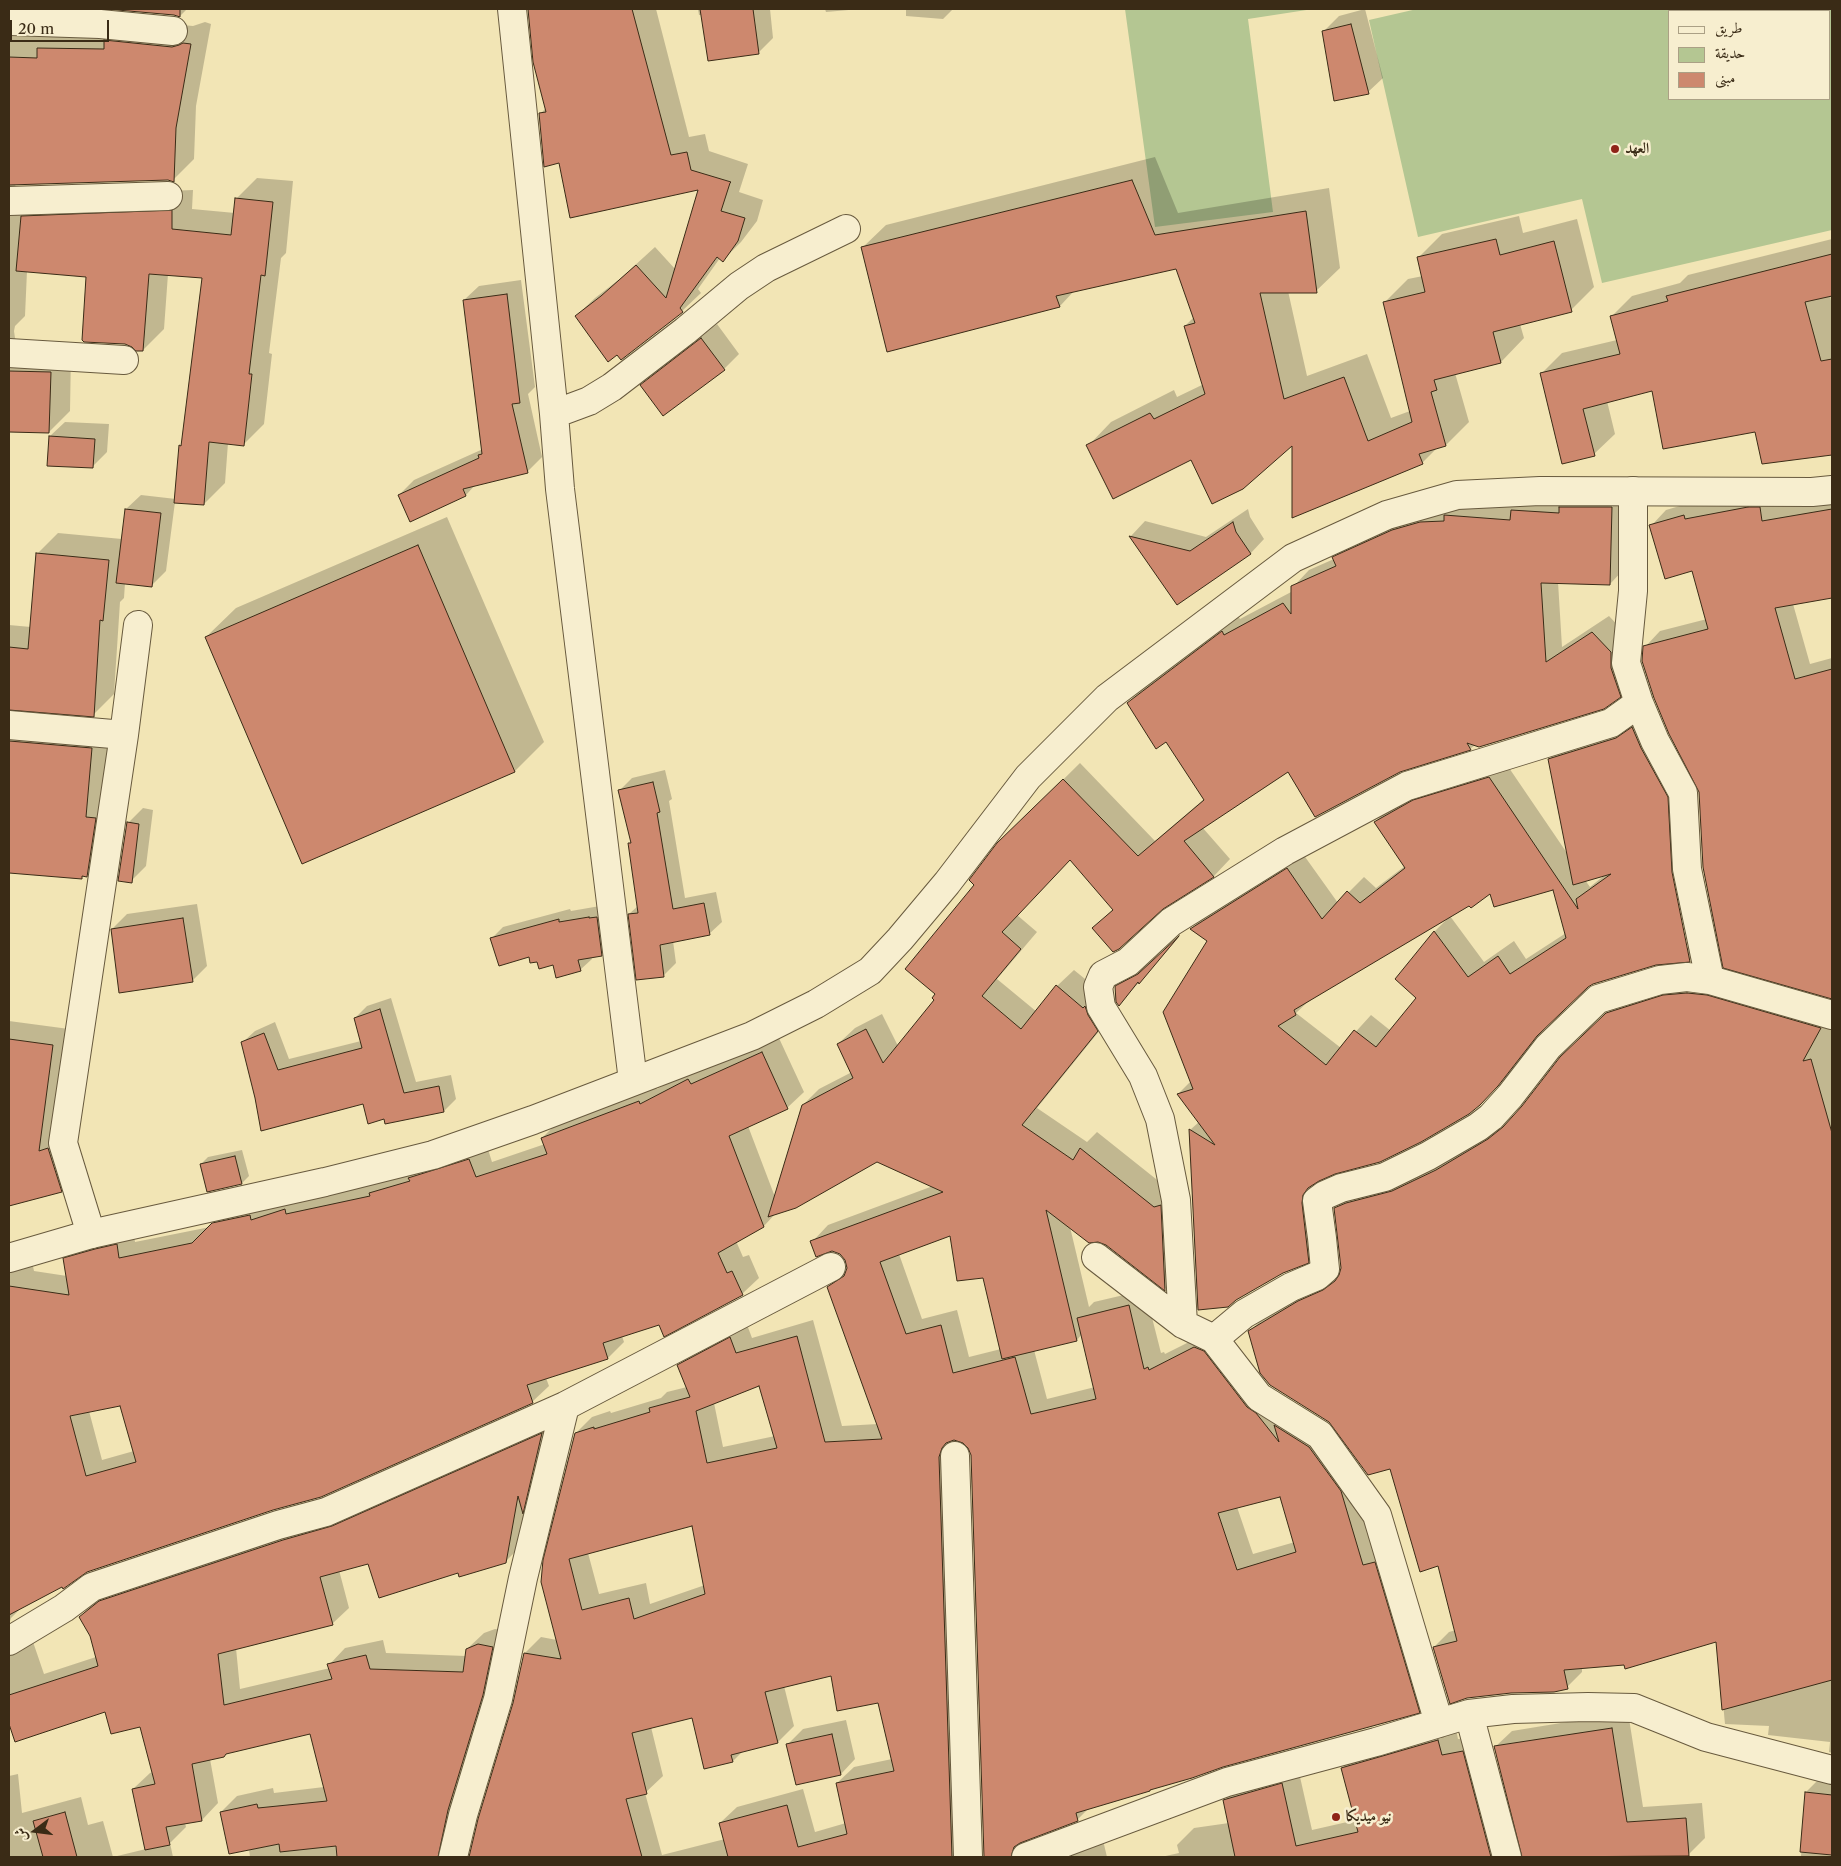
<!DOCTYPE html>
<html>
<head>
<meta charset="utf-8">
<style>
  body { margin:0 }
  #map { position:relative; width:1841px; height:1866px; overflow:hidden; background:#f2e5b5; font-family:"Libre Caslon Text",Amiri,serif }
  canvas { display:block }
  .frame { position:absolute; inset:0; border:10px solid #3a2b16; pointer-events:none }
  .legend { position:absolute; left:1668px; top:10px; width:162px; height:90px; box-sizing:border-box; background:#f7eecf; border:1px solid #aba085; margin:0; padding:6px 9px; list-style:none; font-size:15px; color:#3a2b16 }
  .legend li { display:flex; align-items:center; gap:10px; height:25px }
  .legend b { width:25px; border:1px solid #aba085 }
  .north { position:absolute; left:10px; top:1806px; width:50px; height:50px; -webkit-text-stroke:4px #f7eecf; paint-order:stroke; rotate:255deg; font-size:14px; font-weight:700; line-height:20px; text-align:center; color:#3a2b16 }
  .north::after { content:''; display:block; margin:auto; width:18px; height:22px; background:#3a2b16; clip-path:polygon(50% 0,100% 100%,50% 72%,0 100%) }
  .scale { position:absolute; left:10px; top:20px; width:99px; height:22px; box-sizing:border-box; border:2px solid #3a2b16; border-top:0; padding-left:6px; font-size:15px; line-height:18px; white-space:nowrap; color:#3a2b16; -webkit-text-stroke:4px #f7eecf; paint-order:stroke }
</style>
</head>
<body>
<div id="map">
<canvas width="1841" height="1866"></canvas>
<div class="frame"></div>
<ul class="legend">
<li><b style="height:6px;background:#f7eecf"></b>طريق</li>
<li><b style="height:14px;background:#b4c692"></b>حديقة</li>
<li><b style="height:14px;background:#cd886e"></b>مبنى</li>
</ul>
<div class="north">ش</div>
<div class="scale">20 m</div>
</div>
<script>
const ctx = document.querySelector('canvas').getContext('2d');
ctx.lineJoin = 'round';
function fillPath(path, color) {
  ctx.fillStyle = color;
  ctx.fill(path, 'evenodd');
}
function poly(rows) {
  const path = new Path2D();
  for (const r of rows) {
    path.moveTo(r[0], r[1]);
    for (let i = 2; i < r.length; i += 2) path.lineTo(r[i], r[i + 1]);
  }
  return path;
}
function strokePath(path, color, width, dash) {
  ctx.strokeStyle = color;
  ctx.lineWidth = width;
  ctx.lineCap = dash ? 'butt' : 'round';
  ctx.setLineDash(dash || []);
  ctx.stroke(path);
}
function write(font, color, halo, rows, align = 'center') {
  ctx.font = font + ' "Libre Caslon Text",Amiri,serif';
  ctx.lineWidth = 5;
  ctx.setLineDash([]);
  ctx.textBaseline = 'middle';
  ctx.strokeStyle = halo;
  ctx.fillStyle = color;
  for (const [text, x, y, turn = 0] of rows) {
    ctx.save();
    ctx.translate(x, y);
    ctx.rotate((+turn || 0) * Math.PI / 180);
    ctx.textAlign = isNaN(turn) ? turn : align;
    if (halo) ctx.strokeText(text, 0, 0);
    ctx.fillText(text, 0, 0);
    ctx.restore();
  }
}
fillPath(poly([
  [1125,9,1313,9,1248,19,1273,212,1155,227],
  [1417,9,1832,9,1832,230,1602,283,1582,199,1418,237,1369,20],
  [1670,11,1830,11,1830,99,1670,99]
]), '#b4c692');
fillPath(poly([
  [118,9,187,9,180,16],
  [529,9,656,9,689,137,705,134,709,151,748,164,739,192,763,200,757,221,741,242,723,260,720,258,698,289,701,293,682,311,576,316,595,298,621,278,655,247,676,270,700,188,540,114,546,108,534,62],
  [698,9,770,9,773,38,758,53,702,15,699,15],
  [825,9,860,9,826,12],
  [906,9,953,9,943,19,906,16],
  [1365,9,1383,78,1368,92,1324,31,1339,16],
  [59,17,121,19,193,26,205,22,211,24,196,106,194,159,173,180,168,179,15,184,16,188,31,196,193,190,192,209,235,213,236,199,257,178,293,181,286,253,281,258,269,353,272,354,264,424,243,445,228,443,225,483,204,504,175,502,166,571,151,586,125,583,124,598,120,602,114,694,93,715,15,709,21,717,112,727,108,854,87,875,84,875,81,878,9,872,9,625,31,627,37,554,58,533,122,539,126,509,141,495,176,499,180,446,183,443,203,277,168,274,164,329,143,350,87,276,27,271,25,316,15,326,14,331,15,338,21,345,71,352,70,411,49,432,9,431,9,36,39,37],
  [1155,157,1178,213,1329,188,1340,268,1316,291,1288,291,1307,376,1367,354,1391,418,1410,411,1384,303,1408,279,1423,276,1418,258,1442,234,1519,216,1523,233,1577,219,1594,287,1571,310,1520,324,1524,338,1501,362,1455,373,1469,422,1446,445,1437,448,1422,463,1293,443,1192,458,1088,446,1111,422,1174,390,1177,397,1204,384,1185,326,1194,317,1176,267,1075,290,1060,306,888,351,862,248,886,225],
  [1832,239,1832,295,1830,295,1832,306,1832,454,1763,463,1756,431,1653,389,1607,401,1615,434,1594,454,1541,374,1562,353,1617,340,1611,317,1632,296,1680,283,1688,275],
  [521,280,535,387,528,394,542,457,527,472,476,484,466,495,399,495,414,480,483,449,464,300,479,286],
  [717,324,739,354,724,369,641,386,656,371],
  [65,422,109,424,107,452,92,467,50,436],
  [1628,491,1626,567,1610,584,1558,582,1562,647,1609,616,1627,635,1636,679,1620,696,1475,745,1470,749,1399,771,1288,771,1202,827,1230,859,1214,876,1162,908,1094,928,1113,909,1071,858,1017,915,1037,932,997,979,1037,1012,1057,986,1074,970,1101,992,1113,1014,1037,1108,1087,1142,1097,1132,1171,1191,1181,1273,1165,1289,1106,1244,1070,1227,1089,1307,1094,1302,1145,1290,1161,1353,1164,1352,1165,1354,1211,1331,1263,1390,1357,1474,1435,1695,1419,1711,1222,1766,1152,1788,1150,1790,1089,1808,1077,1820,1027,1839,1028,1846,1102,1836,1107,1857,985,1857,972,1455,969,1447,962,1441,955,1439,968,1841,958,1857,250,1857,249,1849,221,1812,237,1796,273,1788,274,1793,324,1787,311,1733,227,1753,210,1759,218,1803,202,1820,185,1823,186,1827,170,1843,173,1857,113,1857,146,1849,133,1789,150,1773,153,1772,141,1725,106,1711,15,1740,9,1720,9,1252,31,1257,34,1271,67,1276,64,1259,81,1242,133,1229,135,1242,210,1227,230,1207,486,1143,492,1162,545,1144,542,1138,558,1122,655,1085,657,1089,705,1063,707,1068,778,1036,804,1092,787,1108,748,1126,775,1197,803,1105,819,1089,852,1072,838,1044,855,1028,882,1014,898,1046,936,999,976,885,998,844,1080,763,1155,841,1204,799,1166,741,1128,703,1144,687,1238,616,1240,619,1293,591,1293,587,1309,570,1334,559,1333,558,1350,541,1410,514],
  [877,1161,933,1186,828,1225,812,1242,840,1253,846,1260,848,1269,828,1287,878,1424,842,1426,813,1320,752,1338,746,1322,694,1349,678,1366,687,1387,667,1392,661,1398,611,1413,610,1411,592,1417,576,1433,557,1640,541,1637,525,1653,514,1704,471,1856,467,1856,508,1631,495,1629,484,1633,467,1649,466,1656,386,1653,383,1640,345,1648,329,1665,330,1668,240,1689,236,1648,332,1624,349,1608,339,1570,368,1562,459,1571,505,1562,522,1545,558,1418,117,1585,96,1600,80,1617,91,1636,96,1657,44,1674,32,1639,12,1633,9,1625,11,1618,22,1607,86,1571,273,1509,532,1402,549,1386,546,1378,608,1358,624,1342,622,1336,742,1294,759,1278,749,1255,743,1257,736,1241,764,1226,776,1213],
  [951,1234,984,1276,1001,1349,969,1357,957,1310,922,1319,899,1254],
  [1082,1334,1095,1387,1047,1399,1034,1350,1077,1340],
  [760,1385,775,1436,723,1447,714,1403],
  [121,1404,134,1451,102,1460,89,1411],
  [1281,1495,1295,1542,1253,1554,1237,1507],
  [693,1525,705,1585,650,1604,646,1583,599,1594,588,1553],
  [832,1674,879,1702,892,1759,854,1767,837,1783,846,1823,815,1832,803,1789,737,1807,720,1823,725,1839,662,1855,645,1793,663,1776,651,1727,692,1717,733,1761,743,1751,778,1742,794,1726,784,1686],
  [1775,493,1778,506,1832,496,1832,597,1793,604,1810,664,1832,658,1832,876,1826,878,1832,880,1832,998,1724,967,1700,791,1645,647,1660,631,1707,619,1693,569,1651,526,1666,510,1700,500],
  [1248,509,1250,517,1264,539,1250,554,1177,603,1131,536,1145,521,1206,537],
  [447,517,544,742,515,771,303,863,206,637,236,608],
  [1633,722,1657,732,1706,945,1690,960,1655,964,1593,983,1587,986,1551,1021,1514,1069,1496,1088,1318,1180,1317,1186,1324,1245,1308,1262,1199,1309,1190,1130,1199,1122,1178,1094,1191,1081,1208,940,1192,928,1207,913,1303,854,1338,903,1364,877,1376,888,1405,866,1375,822,1391,806,1505,762,1569,856,1549,759,1565,743],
  [1669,866,1672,866,1689,948,1686,948],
  [1606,874,1590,887,1585,880],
  [1554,889,1566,933,1526,959,1514,941,1484,962,1450,916,1491,892],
  [1447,919,1435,931,1397,979,1417,998,1391,1031,1371,1015,1341,1048,1296,1013,1312,998],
  [665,770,672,799,669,801,685,898,716,892,722,922,709,934,673,941,676,963,663,976,629,914,639,905,629,844,632,841,620,790,632,778],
  [143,808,153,810,146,866,131,881,128,823],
  [197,904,207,966,192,981,112,929,127,914],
  [600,906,613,943,601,955,591,957,592,959,580,970,538,960,492,938,503,927,570,909,571,911],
  [1179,937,1133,989,1119,1004,1117,987,1132,972,1155,959],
  [1680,980,1832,1012,1832,1753,1829,1752,1830,1742,1768,1735,1769,1726,1725,1724,1717,1641,1625,1663,1582,1667,1582,1672,1567,1687,1434,1647,1449,1632,1456,1630,1439,1565,1391,1467,1329,1421,1250,1331,1265,1316,1315,1286,1341,1275,1342,1268,1335,1209,1351,1193,1452,1155,1504,1124,1514,1117,1577,1042,1623,998],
  [391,998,416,1082,451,1075,456,1099,444,1111,386,1123,385,1118,364,1103,262,1129,243,1042,255,1031,275,1022,289,1059,361,1041,355,1018,367,1006],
  [9,1021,69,1029,78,1175,61,1191,9,1204],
  [242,1150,249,1176,242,1183,201,1164,208,1157],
  [1628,1712,1643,1807,1702,1803,1705,1838,1688,1855,1653,1857,1161,1857,1179,1853,1177,1845,1194,1828,1229,1823,1224,1801,1240,1784,1298,1768,1312,1830,1356,1820,1342,1768,1358,1752,1455,1724,1458,1739,1479,1736,1519,1856,1523,1856,1495,1747,1512,1731],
  [846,1720,855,1759,841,1774,788,1744,803,1729],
  [18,1774,22,1813,81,1797,88,1825,103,1821,113,1857,9,1857,9,1776],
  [1821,1777,1832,1777,1832,1857,1799,1857,1801,1856,1806,1792]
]), '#0003');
const building = poly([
  [106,9,180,9,180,17,174,15,106,9],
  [528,9,632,9,671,155,687,152,691,170,731,182,730,183,721,211,745,218,738,241,723,262,717,257,680,308,683,312,621,360,617,355,608,362,575,316,601,296,636,265,666,298,698,190,570,218,559,163,544,167,539,113,546,112,533,62,528,9],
  [700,9,753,9,759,54,708,61,700,9],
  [1351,24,1369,94,1334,101,1322,31,1351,24],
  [104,40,172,47,179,45,183,43,191,44,176,128,174,182,168,180,9,185,9,57,37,58,37,48,104,49,104,40],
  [1132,180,1155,235,1306,211,1317,293,1260,293,1284,399,1344,377,1368,441,1412,422,1383,302,1425,292,1417,257,1496,239,1500,255,1554,241,1572,312,1493,332,1501,363,1434,380,1437,390,1431,392,1446,446,1419,454,1423,464,1292,518,1292,446,1243,489,1212,504,1191,460,1113,499,1086,445,1150,413,1154,419,1205,394,1184,326,1195,323,1176,269,1056,296,1060,307,887,352,861,247,1132,180],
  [235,198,273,202,265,276,261,275,249,374,252,374,244,446,209,442,204,505,174,503,179,445,181,446,202,278,149,274,143,351,136,351,132,347,125,344,84,342,82,340,86,277,16,271,21,216,172,210,172,229,231,235,235,198],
  [1832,254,1832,296,1805,302,1821,361,1832,359,1832,455,1762,464,1755,432,1663,449,1652,391,1583,409,1595,456,1562,464,1540,373,1620,354,1610,316,1668,301,1666,296,1832,254],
  [507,294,520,403,512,404,528,473,463,489,466,496,410,522,398,495,479,458,478,455,482,454,463,300,507,294],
  [701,338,725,370,663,416,640,385,701,338],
  [9,371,51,372,49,433,9,432,9,371],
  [49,436,95,439,93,468,47,466,49,436],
  [1559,507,1612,507,1610,585,1541,583,1546,662,1592,632,1611,652,1611,668,1621,697,1604,709,1479,747,1467,743,1471,750,1400,772,1315,817,1288,772,1184,841,1214,877,1163,909,1119,949,1113,952,1092,928,1113,910,1070,860,1002,932,1021,949,982,996,1021,1029,1056,985,1083,1008,1085,1006,1088,1015,1098,1031,1022,1125,1073,1160,1080,1148,1154,1207,1161,1205,1165,1291,1106,1245,1098,1242,1089,1243,1046,1210,1077,1341,1002,1359,983,1278,957,1281,950,1236,880,1262,906,1334,941,1325,953,1373,1015,1357,1031,1414,1096,1399,1077,1318,1129,1305,1144,1369,1148,1367,1149,1370,1194,1347,1204,1351,1247,1407,1256,1413,1279,1442,1274,1425,1309,1447,1341,1491,1363,1565,1375,1562,1420,1713,1223,1767,1192,1778,1150,1790,1150,1791,1076,1813,1078,1821,1020,1843,1014,1847,1011,1857,984,1857,971,1455,968,1448,963,1443,954,1440,946,1443,942,1448,939,1457,952,1857,728,1857,719,1823,787,1805,798,1847,847,1834,836,1783,894,1771,878,1703,837,1711,831,1676,765,1692,778,1743,731,1755,733,1762,704,1769,692,1718,632,1733,647,1794,626,1799,642,1857,469,1857,478,1819,513,1703,524,1653,561,1659,541,1582,543,1560,575,1433,594,1427,594,1429,650,1412,649,1408,690,1397,677,1365,730,1337,736,1353,797,1336,825,1442,882,1439,827,1287,844,1276,847,1268,845,1260,840,1254,832,1251,816,1257,810,1241,943,1192,877,1162,796,1208,768,1217,802,1105,853,1078,837,1044,866,1029,883,1063,934,1000,932,998,935,994,905,969,974,885,969,880,997,843,1063,779,1138,856,1204,800,1166,742,1156,749,1127,703,1222,631,1224,635,1283,603,1291,614,1291,586,1336,566,1332,557,1392,530,1420,522,1444,521,1444,515,1510,520,1511,510,1559,513,1559,507],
  [759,1386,777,1448,707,1463,696,1411,759,1386],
  [1280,1497,1296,1552,1237,1570,1218,1513,1280,1497],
  [692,1526,705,1594,634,1619,629,1598,582,1610,569,1559,692,1526],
  [1748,507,1760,507,1762,521,1832,509,1832,598,1775,608,1795,679,1832,669,1832,999,1723,968,1703,867,1699,792,1669,734,1654,698,1642,661,1643,646,1708,629,1692,571,1665,579,1649,525,1684,515,1685,519,1748,507],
  [125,509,161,513,152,587,116,583,125,509],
  [1233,522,1236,532,1251,554,1177,605,1129,536,1190,551,1233,522],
  [418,545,515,772,302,864,205,637,418,545],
  [36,553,109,560,103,621,100,620,94,717,9,710,9,647,28,649,36,553],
  [1632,727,1641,748,1668,797,1672,872,1690,962,1656,965,1593,984,1588,987,1537,1036,1498,1086,1480,1105,1469,1114,1421,1142,1380,1162,1335,1174,1319,1181,1308,1188,1303,1195,1302,1203,1309,1263,1283,1273,1236,1300,1228,1307,1198,1310,1189,1129,1215,1145,1177,1094,1193,1089,1163,1012,1207,941,1190,929,1287,868,1322,919,1347,891,1360,903,1405,868,1374,822,1413,800,1489,777,1578,909,1576,899,1611,874,1573,885,1548,759,1616,738,1632,727],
  [1553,890,1566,938,1510,974,1498,956,1468,977,1434,931,1395,979,1416,998,1376,1047,1354,1030,1326,1065,1278,1026,1296,1015,1294,1010,1469,906,1471,908,1490,894,1494,907,1553,890],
  [9,741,92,748,86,817,96,818,87,877,82,876,82,879,9,873,9,741],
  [653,782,660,812,657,813,673,909,704,903,710,935,660,945,664,977,636,980,628,914,638,913,628,843,631,843,618,790,653,782],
  [127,822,139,824,132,883,118,881,127,822],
  [589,917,589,918,597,917,602,956,578,960,581,971,556,978,553,965,539,969,537,962,530,963,529,957,499,966,490,938,559,919,559,922,589,917],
  [183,918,193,982,119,993,111,929,183,918],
  [1179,936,1139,984,1138,982,1119,1006,1116,1002,1115,986,1138,974,1179,936],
  [1687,993,1707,995,1821,1028,1803,1061,1811,1059,1832,1133,1832,1680,1722,1710,1716,1642,1625,1669,1624,1665,1564,1670,1568,1689,1554,1692,1511,1693,1467,1698,1450,1704,1433,1647,1457,1641,1438,1566,1420,1572,1390,1469,1368,1475,1329,1422,1270,1385,1260,1373,1248,1331,1298,1301,1323,1290,1335,1281,1339,1275,1341,1268,1334,1208,1346,1203,1392,1191,1436,1170,1488,1139,1503,1127,1522,1106,1560,1057,1606,1013,1663,995,1687,993],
  [380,1009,404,1093,439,1086,444,1112,385,1124,384,1119,368,1124,363,1104,261,1131,255,1098,241,1042,264,1033,278,1070,362,1048,354,1018,380,1009],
  [9,1039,53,1045,39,1151,48,1148,62,1192,9,1206,9,1039],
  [762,1052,788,1109,729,1136,764,1227,718,1253,727,1273,732,1271,743,1295,664,1337,659,1325,603,1343,608,1359,527,1385,533,1403,321,1497,273,1510,87,1572,63,1589,62,1587,9,1615,9,1286,69,1295,63,1258,95,1249,117,1244,119,1258,192,1243,212,1223,250,1215,251,1220,285,1209,286,1214,370,1196,369,1193,410,1181,408,1178,469,1159,476,1177,547,1154,541,1138,639,1101,640,1104,688,1079,691,1084,762,1052],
  [120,1406,136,1462,86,1476,70,1416,120,1406],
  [235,1156,242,1184,207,1192,200,1164,235,1156],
  [542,1433,523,1514,518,1496,506,1563,459,1577,458,1573,379,1598,368,1564,320,1577,333,1625,218,1654,224,1705,332,1679,327,1664,366,1655,370,1669,463,1672,466,1649,478,1644,493,1647,483,1695,448,1810,438,1857,337,1857,336,1846,280,1852,279,1844,229,1854,220,1812,257,1804,258,1808,327,1801,310,1734,226,1754,224,1757,192,1764,202,1821,166,1827,170,1845,145,1850,132,1789,155,1784,140,1727,111,1734,105,1712,15,1742,9,1724,9,1695,98,1666,90,1636,79,1617,99,1601,283,1540,332,1526,542,1433],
  [1612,1728,1627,1822,1686,1818,1689,1856,1522,1857,1494,1746,1612,1728],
  [832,1734,841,1775,796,1785,786,1744,832,1734],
  [1438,1740,1442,1755,1463,1751,1491,1857,1235,1857,1223,1800,1282,1783,1296,1846,1358,1832,1341,1768,1438,1740],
  [1805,1792,1832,1795,1832,1855,1800,1852,1805,1792],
  [65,1812,77,1857,43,1857,33,1821,65,1812]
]);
fillPath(building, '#cd886e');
strokePath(building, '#3a2b16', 1);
const minor = poly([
  [512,9,554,414,560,489,633,1081],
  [9,21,100,24,173,31],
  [9,201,168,196],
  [9,353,124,360],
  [554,414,589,401,612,387,685,331,739,286,766,268,846,229],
  [1633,491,1633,591,1626,663,1639,703,1655,741,1683,793,1687,869,1710,980],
  [9,725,124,735],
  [91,1234,63,1143,124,735,138,625],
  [1096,1257,1183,1324,1214,1339,1259,1397,1320,1435,1377,1515,1439,1723],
  [1183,1324,1176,1200,1160,1119,1143,1076,1101,1007,1098,987,1103,975,1128,962,1171,922,1285,851,1407,786,1611,723,1639,703],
  [1214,1339,1244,1314,1291,1287,1317,1276,1325,1269,1322,1238,1317,1201,1325,1195,1341,1188,1385,1177,1428,1156,1478,1127,1491,1117,1510,1096,1548,1047,1598,999,1660,980,1687,977,1710,980,1832,1015],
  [955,1456,968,1857],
  [9,1641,64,1608,92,1587,278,1525,326,1512,565,1406,831,1267],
  [1469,1714,1507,1857],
  [453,1857,463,1815,498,1699,523,1578,565,1406],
  [1026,1857,1227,1782,1376,1742,1469,1714,1513,1709,1588,1707,1634,1708,1706,1737,1832,1770]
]);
const tertiary = poly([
  [9,1258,91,1234,325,1182,433,1155,533,1120,752,1036,816,1004,870,971,900,939,947,883,1028,777,1107,698,1293,558,1387,515,1457,495,1540,491,1812,492,1832,490]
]);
strokePath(minor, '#685a3e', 30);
strokePath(tertiary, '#685a3e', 30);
strokePath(minor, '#f7eecf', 28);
strokePath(tertiary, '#f7eecf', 28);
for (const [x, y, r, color] of [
  [1615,149,5,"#8f2418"],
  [1336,1817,5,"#8f2418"]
]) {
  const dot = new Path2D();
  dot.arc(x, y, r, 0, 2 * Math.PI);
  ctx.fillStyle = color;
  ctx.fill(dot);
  strokePath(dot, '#f7eecf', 2);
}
write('bold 15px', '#3a2b16', '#f7eecf', [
  ["العهد",1625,149],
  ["نيو ميديكا",1346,1817]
], 'left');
</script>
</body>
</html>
